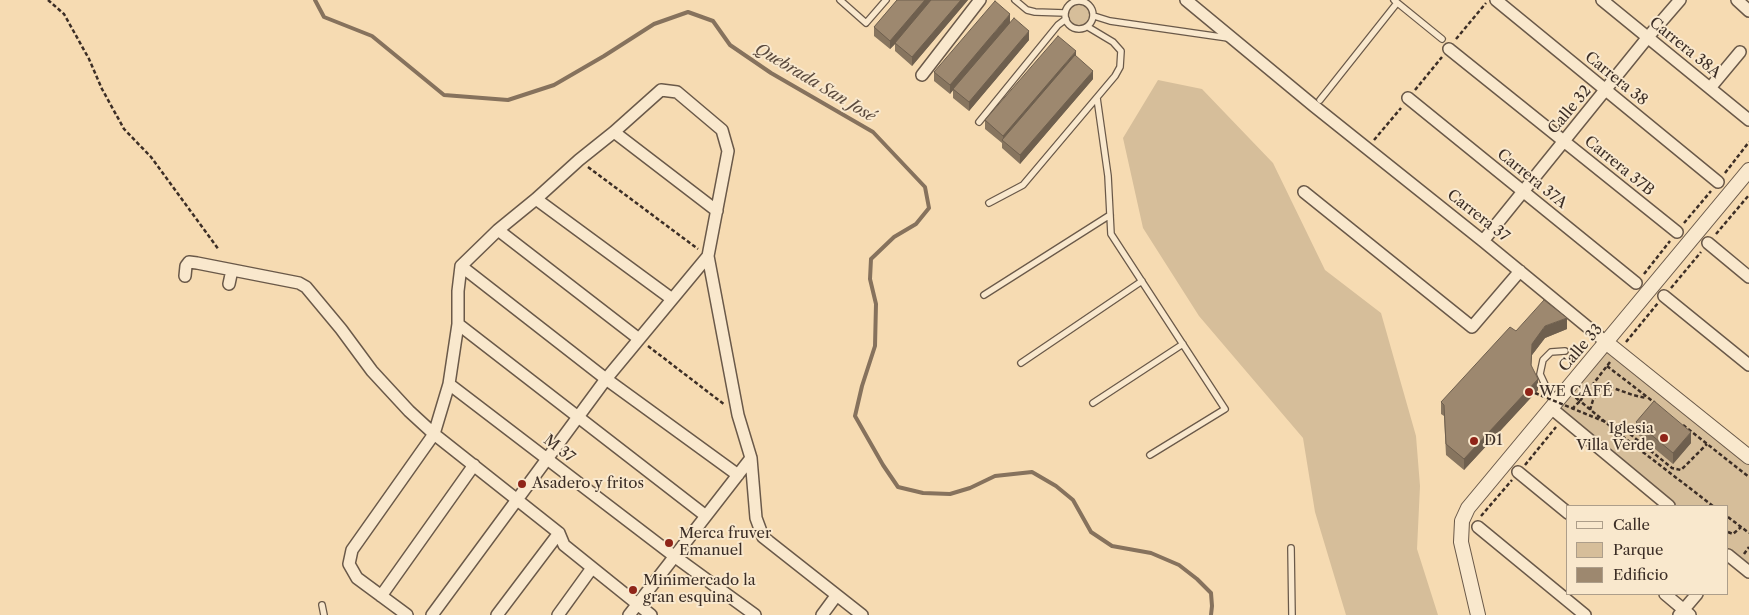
<!DOCTYPE html>
<html>
<head>
<meta charset="utf-8">
<style>
  body { margin:0 }
  #map { position:relative; width:1749px; height:615px; overflow:hidden; background:#f6dbb2; font-family:"Libre Caslon Text",serif }
  canvas { display:block }
  .legend { position:absolute; left:1566px; top:505px; width:162px; height:90px; box-sizing:border-box; background:#f9e8cd; border:1px solid #ad9e8a; margin:0; padding:6px 9px; list-style:none; font-size:15px; color:#3c2e26 }
  .legend li { display:flex; align-items:center; gap:10px; height:25px }
  .legend b { width:25px; border:1px solid #ad9e8a }
</style>
</head>
<body>
<div id="map">
<canvas width="1749" height="615"></canvas>
<ul class="legend">
<li><b style="height:6px;background:#f9e8cd"></b>Calle</li>
<li><b style="height:14px;background:#d6be9a"></b>Parque</li>
<li><b style="height:14px;background:#9d886f"></b>Edificio</li>
</ul>
</div>
<script>
const ctx = document.querySelector('canvas').getContext('2d');
ctx.lineJoin = 'round';
function fillPath(path, color) {
  ctx.fillStyle = color;
  ctx.fill(path, 'evenodd');
}
function poly(rows) {
  const path = new Path2D();
  for (const r of rows) {
    if (r.length === 3) {
      path.moveTo(r[0] + r[2], r[1]);
      path.arc(r[0], r[1], r[2], 0, 2 * Math.PI);
      continue;
    }
    path.moveTo(r[0], r[1]);
    for (let i = 2; i < r.length; i += 2) path.lineTo(r[i], r[i + 1]);
  }
  return path;
}
function strokePath(path, color, width, dash) {
  ctx.strokeStyle = color;
  ctx.lineWidth = width;
  ctx.lineCap = dash ? 'butt' : 'round';
  ctx.setLineDash(dash || []);
  ctx.stroke(path);
}
function write(font, color, halo, rows, align = 'center') {
  ctx.font = font + ' "Libre Caslon Text",serif';
  ctx.lineWidth = 4;
  ctx.setLineDash([]);
  ctx.textBaseline = 'middle';
  ctx.strokeStyle = halo;
  ctx.fillStyle = color;
  for (const [text, x, y, turn = 0] of rows) {
    ctx.save();
    ctx.translate(x, y);
    ctx.rotate((+turn || 0) * Math.PI / 180);
    ctx.textAlign = isNaN(turn) ? turn : align;
    if (halo) ctx.strokeText(text, 0, 0);
    ctx.fillText(text, 0, 0);
    ctx.restore();
  }
}
fillPath(poly([
  [1079,15,14],
  [1158,80,1202,89,1273,163,1325,270,1381,313,1416,436,1420,486,1417,549,1438,615,1346,615,1315,512,1303,438,1199,316,1143,228,1123,138],
  [1607,343,1749,457,1749,572,1728,555,1728,506,1669,506,1551,408]
]), '#d6be9a');
strokePath(poly([
  [315,0,324,17,372,36,444,95,508,100,554,85,604,56,654,24,688,12,713,21,730,45,771,73,873,132,925,187,929,208,916,224,894,237,871,259,870,279,876,304,875,346,862,386,855,416,883,465,898,487,923,493,950,494,970,488,995,476,1032,472,1056,486,1073,500,1091,532,1112,546,1151,553,1179,565,1197,579,1211,593,1212,606,1211,615]
]), '#86725d', 4);
const service = poly([
  [840,0,866,23,886,0],
  [1015,0,1027,10,1035,12,1065,13],
  [1394,0,1442,39],
  [1079,15,14],
  [1094,16,1110,21,1228,38],
  [1097,98,1108,176,1111,234,1225,409,1150,455],
  [1320,100,1397,3],
  [979,122,1058,25,1066,19],
  [989,203,1023,185,1115,76,1120,67,1121,51,1113,42,1088,27],
  [984,295,1110,215],
  [1021,363,1142,281],
  [1557,399,1547,389,1540,374,1543,360,1551,352,1565,351],
  [1093,403,1183,344],
  [1291,548,1292,615],
  [322,605,324,615]
]);
const minor = poly([
  [1186,0,1314,106,1483,241,1607,343],
  [1496,0,1718,182],
  [1602,0,1749,120],
  [1737,0,1749,11],
  [1449,49,1677,232],
  [922,75,980,0],
  [1710,88,1740,52],
  [1408,98,1636,283],
  [614,132,717,211],
  [1304,192,1472,327,1520,271],
  [536,199,672,299],
  [498,230,639,339],
  [1483,241,1648,37,1680,0],
  [1708,243,1749,277],
  [461,266,606,379,738,475],
  [185,276,186,266,189,262,197,263,299,283,306,287,341,329,372,371,409,411,434,434,559,533,564,545,651,615],
  [229,284,232,270],
  [1664,296,1749,365],
  [458,324,706,516],
  [449,384,674,556,755,615],
  [1551,408,1669,506],
  [1518,472,1568,513],
  [1478,527,1585,615],
  [1728,555,1749,572],
  [1665,594,1690,615],
  [381,596,474,465],
  [407,615,357,578,349,564,352,550,434,434,449,384,458,324,458,291,461,266,498,230,536,199,579,160,614,132,661,90,677,92,722,130,728,151,708,256,738,415,751,458,756,518,763,537,862,615],
  [432,615,606,379,708,256],
  [497,615,559,533],
  [558,615,592,568],
  [629,615,751,458],
  [822,615,836,596],
  [1679,615,1697,594]
]);
const tertiary = poly([
  [1607,343,1749,457],
  [1478,615,1461,542,1462,521,1468,508,1749,170]
]);
strokePath(service, '#6a5949', 8);
strokePath(minor, '#6a5949', 14);
strokePath(tertiary, '#6a5949', 16);
strokePath(poly([
  [48,0,64,14,89,59,102,89,124,129,151,157,219,250],
  [1456,39,1486,3],
  [1415,90,1442,57],
  [1374,140,1401,108],
  [588,167,698,249],
  [1725,173,1749,142],
  [1684,223,1711,191],
  [1716,234,1749,195],
  [1644,274,1670,241],
  [1671,288,1701,252],
  [1626,342,1658,303],
  [648,346,725,405],
  [1610,362,1580,401,1622,436,1713,506],
  [1607,366,1655,403],
  [1572,409,1580,401,1575,397],
  [1590,410,1593,400,1599,391,1610,387,1633,395,1646,398],
  [1683,425,1749,477],
  [1625,430,1672,468,1681,470,1707,444],
  [1525,465,1556,427],
  [1481,516,1512,480],
  [1728,517,1749,533],
  [1728,532,1733,534,1741,527],
  [1744,554,1749,547]
]), '#3c2e26', 2.5, [4, 2.5]);
strokePath(service, '#f9e8cd', 5.5);
strokePath(minor, '#f9e8cd', 11);
strokePath(tertiary, '#f9e8cd', 14);
strokePath(poly([
  [1535,393,1625,430]
]), '#3c2e26', 2.5, [4, 2.5]);
fillPath(poly([
  [897,0,968,0,912,66,895,51,895,44,890,49,874,36,874,27],
  [1010,23,1029,40,969,111,953,98,953,89,950,94,934,81,934,72],
  [1076,56,1093,79,1020,164,1002,148,1002,143,985,129,985,120],
  [1567,329,1545,338,1532,355,1531,366,1538,390,1464,470,1446,455,1444,416,1441,414,1441,402,1516,331],
  [1636,422,1691,443,1673,464,1636,433]
]), '#87755f');
fillPath(poly([
  [925,0,933,0,895,43,895,44,890,49,890,41],
  [961,0,968,0,912,66,912,57],
  [1010,14,1010,23,950,94,950,85],
  [1029,31,1029,40,969,111,969,102],
  [1076,51,1076,60,1003,141,1003,136],
  [1093,71,1093,79,1020,164,1020,155],
  [1567,318,1567,329,1545,338,1532,355,1531,376,1532,344,1545,326],
  [1538,379,1538,390,1464,470,1464,459],
  [1691,432,1691,443,1673,464,1673,453]
]), '#6e5f4e');
const building = poly([
  [897,0,925,0,890,41,874,27,897,0],
  [931,0,961,0,912,57,895,43,931,0],
  [995,1,1010,14,950,85,934,72,995,1],
  [1014,18,1029,31,969,102,953,89,1014,18],
  [1058,36,1076,51,1003,136,985,120,1058,36],
  [1075,55,1093,71,1020,155,1002,140,1075,55],
  [1544,300,1567,318,1545,326,1532,344,1531,365,1538,379,1464,459,1446,444,1444,405,1441,402,1510,327,1516,331,1544,300],
  [1654,401,1691,432,1673,453,1636,422,1654,401]
]);
fillPath(building, '#9d886f');
strokePath(building, '#6e5f4e', 1);
for (const [x, y, r, color] of [
  [1529,392,5,"#8f2418"],
  [1664,438,5,"#8f2418"],
  [1474,441,5,"#8f2418"],
  [522,484,5,"#8f2418"],
  [669,543,5,"#8f2418"],
  [633,590,5,"#8f2418"]
]) {
  const dot = new Path2D();
  dot.arc(x, y, r, 0, 2 * Math.PI);
  ctx.fillStyle = color;
  ctx.fill(dot);
  strokePath(dot, '#f9e8cd', 2);
}
write('15px', '#3c2e26', '#f9e8cd', [
  ["Carrera 38A",1685,48,39],
  ["Carrera 38",1616,79,39],
  ["Calle 32",1570,110,-50],
  ["Carrera 37B",1619,166,39],
  ["Carrera 37A",1532,179,39],
  ["Carrera 37",1478,216,38],
  ["Calle 33",1581,348,-49],
  ["M 37",559,449,38]
]);
write('15px', '#3c2e26', '#f9e8cd', [
  ["WE CAFÉ",1539,392],
  ["Iglesia",1654,429,"right"],
  ["Villa Verde",1654,446,"right"],
  ["D1",1484,441],
  ["Asadero y fritos",532,484],
  ["Merca fruver",679,534],
  ["Emanuel",679,551],
  ["Minimercado la",643,581],
  ["gran esquina",643,598]
], 'left');
write('italic 16px', '#5b4a3d', '#f9e8cd', [
  ["Quebrada San José",815,83,31]
]);
</script>
</body>
</html>
